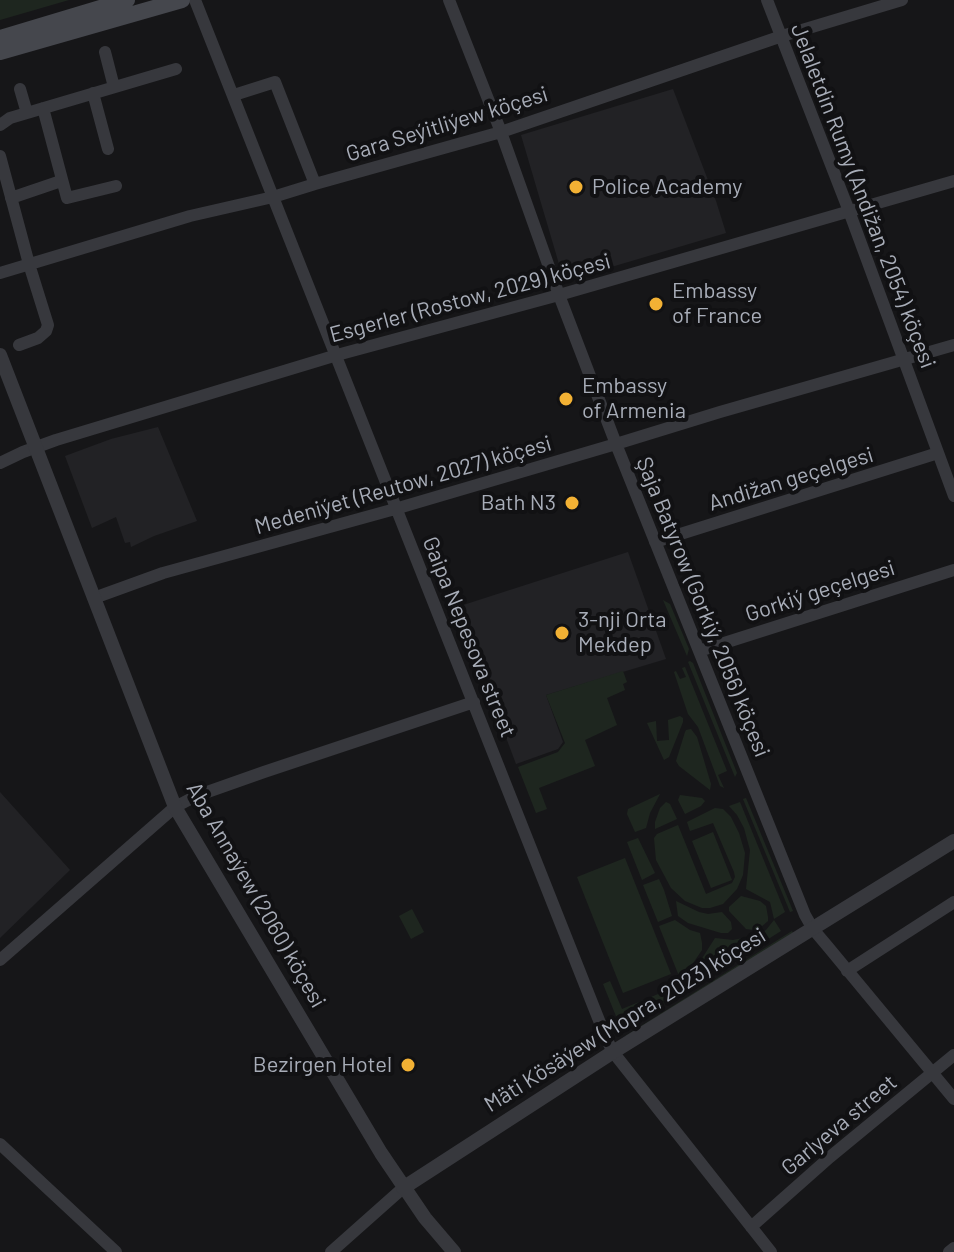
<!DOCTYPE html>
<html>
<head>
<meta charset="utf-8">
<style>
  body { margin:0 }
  canvas { display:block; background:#161618 }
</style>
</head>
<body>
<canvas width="954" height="1252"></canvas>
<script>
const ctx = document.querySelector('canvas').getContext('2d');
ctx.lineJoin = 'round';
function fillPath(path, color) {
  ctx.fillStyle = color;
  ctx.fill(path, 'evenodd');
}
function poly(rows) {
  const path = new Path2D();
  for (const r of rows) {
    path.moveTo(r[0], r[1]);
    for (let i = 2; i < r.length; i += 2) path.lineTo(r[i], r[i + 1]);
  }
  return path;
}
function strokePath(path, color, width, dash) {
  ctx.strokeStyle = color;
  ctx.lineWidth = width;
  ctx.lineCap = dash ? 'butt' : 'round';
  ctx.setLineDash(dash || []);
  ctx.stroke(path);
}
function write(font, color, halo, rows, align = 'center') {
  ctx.font = font + ' Barlow,sans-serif';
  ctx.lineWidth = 8;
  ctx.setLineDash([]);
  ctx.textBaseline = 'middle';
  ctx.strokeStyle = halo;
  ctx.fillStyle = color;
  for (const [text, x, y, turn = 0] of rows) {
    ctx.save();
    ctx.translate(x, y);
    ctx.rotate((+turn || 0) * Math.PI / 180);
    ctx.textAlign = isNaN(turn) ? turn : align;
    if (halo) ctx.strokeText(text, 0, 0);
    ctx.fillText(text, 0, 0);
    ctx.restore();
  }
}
fillPath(poly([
  [673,89,716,201,726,233,564,281,521,135],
  [158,427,197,521,154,536,131,547,130,542,125,543,116,517,92,528,65,456,111,439],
  [628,552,666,659,546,695,563,742,558,749,516,764,457,607],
  [0,792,70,870,0,938]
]), '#222225');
fillPath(poly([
  [0,0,69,0,0,20],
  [663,600,670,604,689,649,687,656],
  [690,661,693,663,737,773,735,777,688,662],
  [685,667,727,771,718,775,724,788,720,786,698,727,688,714,674,672,676,671,680,679,686,677,682,668],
  [623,671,627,682,623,684,625,690,607,698,617,725,585,740,595,766,539,788,547,809,536,813,518,767,558,752,565,743,546,695],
  [680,716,683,718,683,722,669,757,664,760,647,723,656,721,657,741,669,740,668,720],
  [691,729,697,737,711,784,710,790,679,766,676,761,685,732,686,730],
  [660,794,650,813,646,828,635,832,627,814,628,809],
  [680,795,702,798,705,801,701,806,685,814,678,800],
  [746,798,793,911,790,912,743,799],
  [666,802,670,804,677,819,655,829,655,822,660,808],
  [740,802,785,912,774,919,770,902,746,889,750,850,744,828,737,815,729,806],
  [715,808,723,809,731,817,739,833,745,853,743,875,737,889,723,904,710,908,702,908,685,901,671,888,656,860,654,838,657,834,678,825,706,894,732,883,735,877,734,872,713,823,690,831,687,822],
  [713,832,732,880,711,888,692,841],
  [638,838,655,873,642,880,627,842],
  [625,858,671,974,623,993,577,877],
  [659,879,664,890,672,916,658,922,643,885],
  [741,896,760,901,766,906,768,917,768,921,761,927,754,930,746,929,729,911,729,907],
  [676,901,699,912,708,914,722,912,731,922,732,929,728,933,721,933,688,923,678,916],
  [412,909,424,932,411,939,399,916],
  [675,920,690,930,700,933,702,943,702,950,687,972,679,976,659,926],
  [774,920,781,931,622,1031,603,984,610,981,622,1009,692,980,694,971,715,938,733,940,758,935,766,930],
  [792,931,793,933,627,1038,625,1036]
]), '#1e261f');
strokePath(poly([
  [195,0,606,1038,613,1052,632,1076,771,1252],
  [449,0,501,132,559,295,616,444,805,915,813,929,829,948,954,1099],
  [767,0,849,211,954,496],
  [105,52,114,87],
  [20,89,27,113],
  [93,93,108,149],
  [234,95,275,82,315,184],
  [43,108,67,198,116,186],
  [0,125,10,118,176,69],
  [0,156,29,264,48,325,46,331,38,338,19,345],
  [11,198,61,181],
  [0,273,190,216,273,197,315,184,501,132,782,36,902,0],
  [0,463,23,452,56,440,337,355,559,295,954,181],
  [655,542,938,453],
  [94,598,163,573,395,509,616,444,720,412,954,345],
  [699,651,954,570],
  [0,960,175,807,196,796,264,772,474,702],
  [847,971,954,902],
  [0,1144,116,1252],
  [751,1227,830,1157,954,1055],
  [331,1252,403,1188],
  [949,1252,954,1248]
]), '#37383d', 12);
strokePath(poly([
  [0,355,175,807,381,1153,425,1218,454,1252],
  [403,1188,613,1052,954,841]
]), '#37383d', 14);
strokePath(poly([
  [0,38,127,0],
  [0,52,182,0]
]), '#45474d', 16);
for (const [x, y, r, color] of [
  [576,187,8,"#f2b134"],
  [656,304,8,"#f2b134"],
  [566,399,8,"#f2b134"],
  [572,503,8,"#f2b134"],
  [562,633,8,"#f2b134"],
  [408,1065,8,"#f2b134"]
]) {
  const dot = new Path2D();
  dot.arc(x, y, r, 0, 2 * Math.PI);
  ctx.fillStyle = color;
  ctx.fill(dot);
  strokePath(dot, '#111113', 3);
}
write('22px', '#a8adb8', '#111113', [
  ["Gara Seýitliýew köçesi",447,124,-17],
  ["Jelaletdin Rumy (Andižan, 2054) köçesi",863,196,69],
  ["Esgerler (Rostow, 2029) köçesi",470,298,-15],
  ["Andižan geçelgesi",791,479,-17],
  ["Medeniýet (Reutow, 2027) köçesi",403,485,-16],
  ["Gorkiý geçelgesi",820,591,-18],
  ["Şaja Batyrow (Gorkiý, 2056) köçesi",703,607,68],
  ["Gaipa Nepesova street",469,637,68],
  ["Aba Annaýew (2060) köçesi",256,895,60],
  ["Mäti Kösäýew (Mopra, 2023) köçesi",625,1020,-32],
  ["Garlyeva street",839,1125,-40]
]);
write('22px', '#a8adb8', '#111113', [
  ["Police Academy",592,187],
  ["Embassy",672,291],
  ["of France",672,316],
  ["Embassy",582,386],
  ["of Armenia",582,411],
  ["Bath N3",556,503,"right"],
  ["3-nji Orta",578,620],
  ["Mekdep",578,645],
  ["Bezirgen Hotel",392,1065,"right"]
], 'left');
</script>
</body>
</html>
